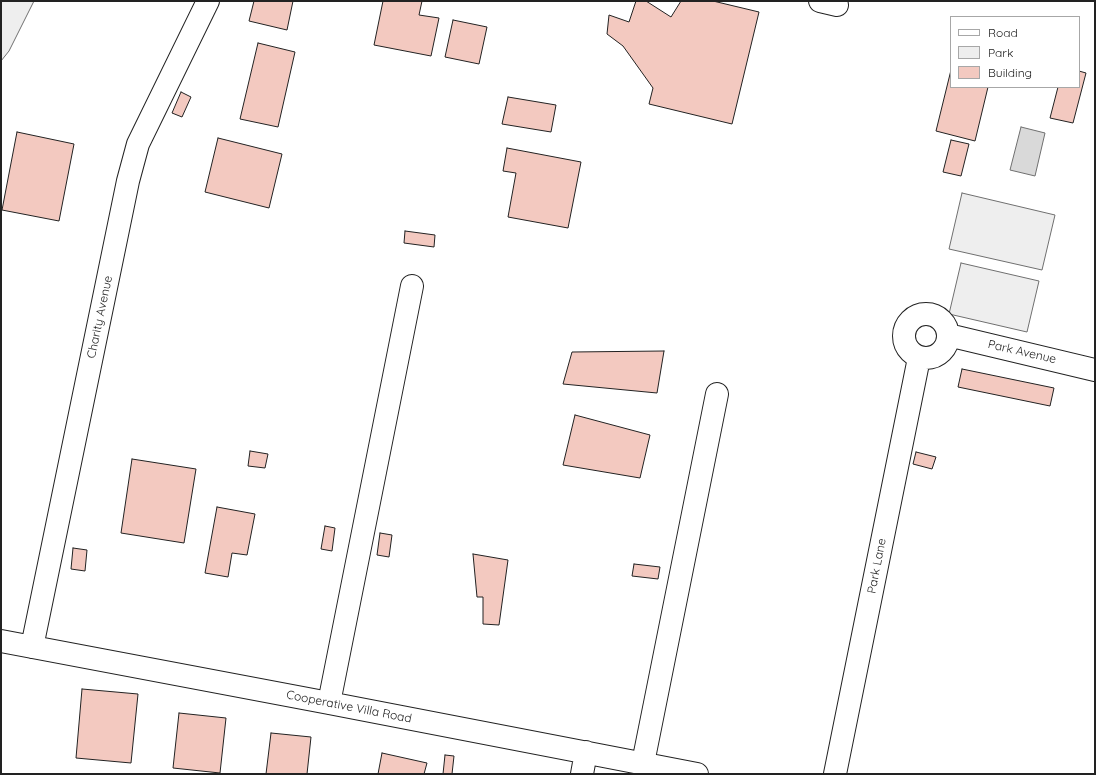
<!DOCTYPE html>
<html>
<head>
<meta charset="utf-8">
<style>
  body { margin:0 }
  #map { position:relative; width:1096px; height:775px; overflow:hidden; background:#fff; font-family:Quicksand,sans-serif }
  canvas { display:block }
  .frame { position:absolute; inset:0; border:2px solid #222; pointer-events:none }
  .legend { position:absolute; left:950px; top:16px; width:130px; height:72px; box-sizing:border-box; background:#fff; border:1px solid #a7a7a7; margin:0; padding:5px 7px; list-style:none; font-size:12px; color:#222 }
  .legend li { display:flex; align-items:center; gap:8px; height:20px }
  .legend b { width:20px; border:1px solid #a7a7a7 }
</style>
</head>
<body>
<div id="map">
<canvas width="1096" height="775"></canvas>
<div class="frame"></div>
<ul class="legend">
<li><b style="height:5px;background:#fff"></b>Road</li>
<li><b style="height:11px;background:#eee"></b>Park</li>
<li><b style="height:11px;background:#f3c9c0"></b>Building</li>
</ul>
</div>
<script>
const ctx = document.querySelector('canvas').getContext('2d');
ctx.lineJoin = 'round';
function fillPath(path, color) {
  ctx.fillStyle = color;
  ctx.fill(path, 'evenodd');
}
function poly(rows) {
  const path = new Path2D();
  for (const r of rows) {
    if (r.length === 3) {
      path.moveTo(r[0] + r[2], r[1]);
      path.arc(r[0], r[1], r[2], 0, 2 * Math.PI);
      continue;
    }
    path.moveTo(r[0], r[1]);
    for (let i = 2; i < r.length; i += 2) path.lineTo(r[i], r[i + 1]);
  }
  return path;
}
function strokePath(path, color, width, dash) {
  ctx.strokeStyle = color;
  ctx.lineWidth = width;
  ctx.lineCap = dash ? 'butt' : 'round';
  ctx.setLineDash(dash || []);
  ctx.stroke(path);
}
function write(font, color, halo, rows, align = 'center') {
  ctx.font = font + ' Quicksand,sans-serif';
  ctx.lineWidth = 3;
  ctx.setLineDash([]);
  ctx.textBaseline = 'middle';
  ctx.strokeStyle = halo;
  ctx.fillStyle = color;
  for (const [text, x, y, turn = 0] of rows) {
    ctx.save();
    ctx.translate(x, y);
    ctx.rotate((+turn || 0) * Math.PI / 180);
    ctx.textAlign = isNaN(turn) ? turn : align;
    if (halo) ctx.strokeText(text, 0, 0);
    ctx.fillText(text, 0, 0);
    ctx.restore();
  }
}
const green = poly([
  [1,1,34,1,9,51,1,61,1,1],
  [962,193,1055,215,1042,270,949,249,962,193],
  [961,263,1039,281,1027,332,949,314,961,263]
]);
fillPath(green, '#eee');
strokePath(green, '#6f6f6f', 1);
const water = poly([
  [1021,127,1045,133,1035,176,1010,170,1021,127]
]);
fillPath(water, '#d9d9d9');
strokePath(water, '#6f6f6f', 1);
const building = poly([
  [254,1,293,1,287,30,249,21,254,1],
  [383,1,422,1,419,15,439,18,431,56,374,45,383,1],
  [636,1,646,1,671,17,681,1,713,1,759,12,732,124,649,104,653,88,623,46,607,34,609,15,629,22,636,1],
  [453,20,487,27,479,64,445,57,453,20],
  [258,43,295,52,278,127,240,119,258,43],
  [951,70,951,87,988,87,975,141,936,131,951,70],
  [1079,71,1086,73,1073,123,1050,118,1058,87,1079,87,1079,71],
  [181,92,191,97,182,117,172,113,181,92],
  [508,97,556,105,551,132,502,124,508,97],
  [17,132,74,144,59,221,2,210,17,132],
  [218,138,282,154,269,208,205,192,218,138],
  [951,140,969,144,961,176,943,172,951,140],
  [507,148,581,162,568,228,508,217,516,173,503,171,507,148],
  [405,231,435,235,434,247,404,243,405,231],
  [664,351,657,393,563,384,572,352,664,351],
  [962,369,1054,388,1050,406,958,387,962,369],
  [575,415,650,435,640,478,563,465,575,415],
  [250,451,268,454,265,468,248,466,250,451],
  [916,452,936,457,932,469,913,464,916,452],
  [132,459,196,469,184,543,121,533,132,459],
  [217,507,255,514,247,555,232,553,228,577,205,573,217,507],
  [325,526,335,528,332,551,321,549,325,526],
  [380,533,392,535,389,557,377,555,380,533],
  [73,548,87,550,85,571,71,569,73,548],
  [473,554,508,560,499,625,483,624,483,597,477,597,473,554],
  [634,564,660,567,658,579,632,576,634,564],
  [82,689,138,694,131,763,76,758,82,689],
  [179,713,226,718,220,773,173,768,179,713],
  [271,733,311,737,307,774,266,774,271,733],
  [382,753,427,763,424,774,378,774,382,753],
  [445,755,454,756,452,774,443,774,445,755]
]);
fillPath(building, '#f3c9c0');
strokePath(building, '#222', 1);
const minor = poly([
  [820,1,837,5],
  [926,336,22],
  [948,335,1095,370],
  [1,641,329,703,697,774],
  [32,647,128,181,138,144,208,1],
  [329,703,412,286],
  [643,763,717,394],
  [582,774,586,752],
  [835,774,919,358]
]);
strokePath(minor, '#222', 24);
strokePath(minor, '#fff', 22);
write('12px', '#222', '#fff', [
  ["Charity Avenue",100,317,-78],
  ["Park Avenue",1022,352,13],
  ["Park Lane",877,566,-79],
  ["Cooperative Villa Road",349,707,11]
]);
</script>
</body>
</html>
